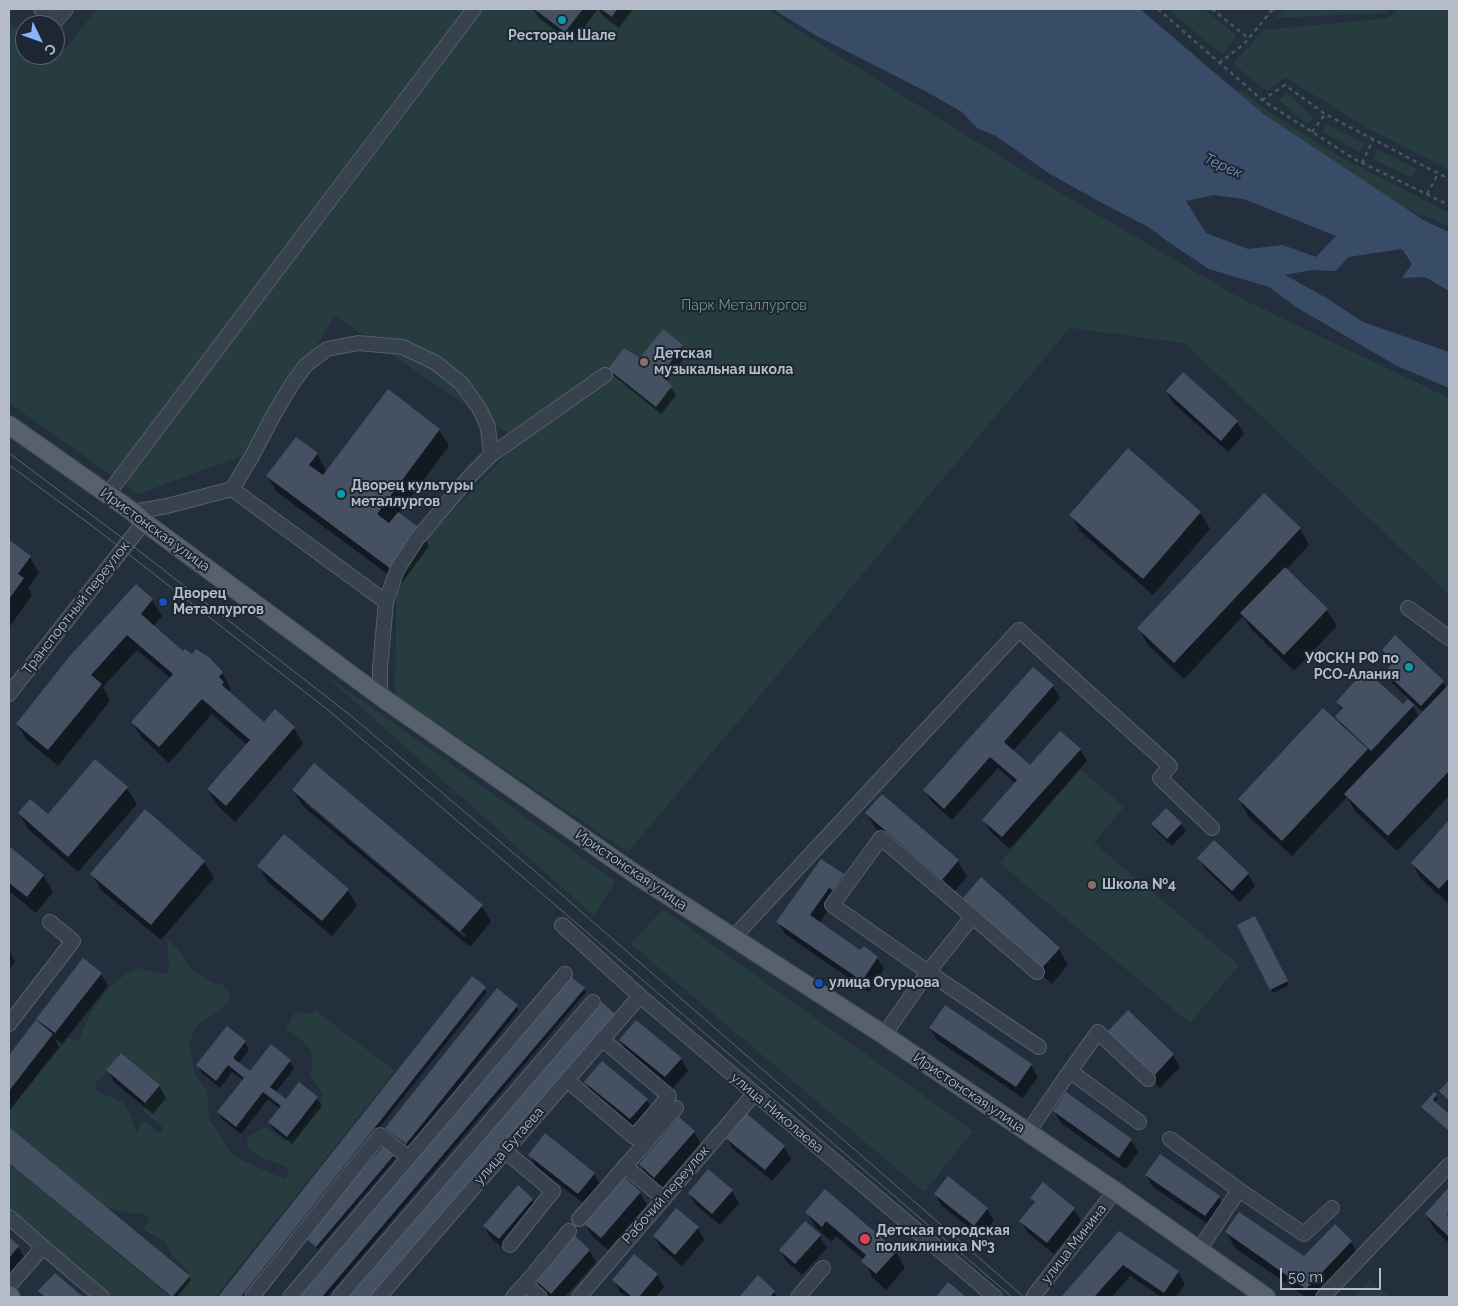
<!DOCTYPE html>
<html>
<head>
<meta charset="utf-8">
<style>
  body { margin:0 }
  #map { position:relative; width:1458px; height:1306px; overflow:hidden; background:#242f3e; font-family:Raleway,sans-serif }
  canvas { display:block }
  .frame { position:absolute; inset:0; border:10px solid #b4bcc9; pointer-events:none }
  .north { position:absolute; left:15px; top:15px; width:50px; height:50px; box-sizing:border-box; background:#1d2633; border:1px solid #59626f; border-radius:50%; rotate:132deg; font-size:14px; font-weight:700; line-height:20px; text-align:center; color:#b4bcc9 }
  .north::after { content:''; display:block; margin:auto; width:18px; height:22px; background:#8ab4f8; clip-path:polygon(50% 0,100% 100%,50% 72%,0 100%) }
  .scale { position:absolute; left:1280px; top:1268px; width:101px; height:22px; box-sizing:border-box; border:2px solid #b4bcc9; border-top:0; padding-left:6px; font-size:15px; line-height:18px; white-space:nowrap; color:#b4bcc9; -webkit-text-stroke:4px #1d2633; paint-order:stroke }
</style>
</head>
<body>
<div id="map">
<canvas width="1458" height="1306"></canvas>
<div class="frame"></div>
<div class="north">С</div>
<div class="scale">50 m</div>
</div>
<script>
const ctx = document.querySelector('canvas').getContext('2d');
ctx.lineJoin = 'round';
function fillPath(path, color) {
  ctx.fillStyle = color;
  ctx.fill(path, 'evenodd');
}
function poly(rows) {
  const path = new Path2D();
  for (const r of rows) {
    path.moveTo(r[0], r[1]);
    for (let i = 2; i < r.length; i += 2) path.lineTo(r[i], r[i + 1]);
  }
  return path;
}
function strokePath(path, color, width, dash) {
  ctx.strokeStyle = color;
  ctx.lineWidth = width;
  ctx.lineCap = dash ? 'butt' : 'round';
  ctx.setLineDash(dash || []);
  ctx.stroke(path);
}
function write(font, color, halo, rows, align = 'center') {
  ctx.font = font + ' Raleway,sans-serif';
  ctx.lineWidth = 4;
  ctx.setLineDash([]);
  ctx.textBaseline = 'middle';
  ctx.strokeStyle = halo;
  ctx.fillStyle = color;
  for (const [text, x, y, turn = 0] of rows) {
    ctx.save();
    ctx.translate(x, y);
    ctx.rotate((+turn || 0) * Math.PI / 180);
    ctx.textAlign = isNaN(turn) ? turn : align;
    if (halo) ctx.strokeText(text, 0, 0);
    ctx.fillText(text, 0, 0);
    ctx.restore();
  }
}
fillPath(poly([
  [97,9,767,9,812,39,1030,175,1240,298,1449,398,1449,594,1184,343,1070,328,628,852,395,695,397,570,519,441,335,316,250,453,138,494,9,403,9,23,25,33,25,55,55,55,55,51,61,54],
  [1167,9,1204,9,1237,36,1222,54],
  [1284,9,1389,9,1385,13,1276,18],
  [1396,9,1449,9,1449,167,1448,169,1369,129,1285,77,1267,91,1233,64,1264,30,1389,18],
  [1240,89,1263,108,1337,155,1449,213,1449,226,1388,201,1231,102],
  [1286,92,1314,117,1307,124,1279,100],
  [1326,124,1365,143,1360,152,1322,132],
  [1377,149,1417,169,1412,178,1373,159],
  [323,673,615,881,594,916],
  [1080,769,1124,807,1094,843,1239,965,1190,1023,1000,863],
  [663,909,973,1131,924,1192,631,944],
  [167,939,177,948,191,969,213,983,223,985,230,994,228,1002,215,1014,196,1026,189,1043,195,1074,207,1091,209,1121,215,1127,230,1152,237,1158,284,1179,289,1174,287,1167,262,1158,248,1149,247,1137,266,1127,285,1142,306,1122,323,1095,310,1074,313,1066,311,1051,303,1041,287,1030,287,1026,295,1013,302,1012,311,1014,315,1010,395,1071,215,1297,172,1297,190,1276,187,1270,172,1255,165,1242,141,1228,144,1227,150,1218,143,1214,128,1213,106,1207,9,1127,9,1111,68,1038,78,1041,91,1013,101,998,111,986,127,973,140,968,163,974,169,971],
  [121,1052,160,1085,145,1103,144,1112,160,1124,163,1129,161,1133,155,1131,150,1124,142,1122,137,1133,130,1114,122,1102,98,1092,95,1086,97,1081,104,1076,106,1070],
  [9,1163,172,1297,98,1297,9,1222],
  [1369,1280,1390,1297,1355,1297]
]), '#263c3f');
fillPath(poly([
  [773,9,1140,9,1262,113,1425,221,1449,232,1449,291,1425,277,1402,278,1412,264,1402,249,1348,257,1336,271,1311,270,1285,275,1328,299,1363,322,1449,352,1449,388,1397,366,1296,307,1269,287,1209,269,1167,241,1150,228,1104,204,1050,174,996,136,977,128,962,112,925,91,815,35],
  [1214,195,1244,199,1336,236,1316,257,1283,245,1248,249,1206,233,1186,201]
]), '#394c67');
fillPath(poly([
  [533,9,598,9,572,43,539,18],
  [598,9,633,9,619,28,603,16],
  [682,346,687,354,666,382,676,395,661,414,614,376,609,369],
  [1183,374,1237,422,1244,434,1228,452,1174,404,1167,392],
  [439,430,449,446,398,514,420,530,429,546,401,584,277,492,268,476,317,454,327,472],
  [1200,512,1210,529,1153,595,1080,531,1071,515],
  [1300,528,1309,545,1286,570,1327,610,1337,626,1294,671,1251,629,1243,616,1184,679,1148,645,1139,629],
  [9,541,30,557,39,573,28,588,32,595,9,628],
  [136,586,152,600,162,616,153,627,182,652,222,673,231,689,229,692,264,724,294,728,303,744,235,822,218,806,208,790,247,745,212,714,169,763,142,738,132,722,170,678,137,650,103,687,110,701,58,766,27,740,17,724],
  [1383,650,1443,682,1447,688,1449,686,1449,796,1397,851,1355,811,1347,797,1292,856,1248,816,1239,799,1341,725,1336,717,1342,711,1337,702,1403,706,1409,699,1393,684,1386,672,1393,665],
  [1410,700,1424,713,1419,717,1410,701],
  [1053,686,1060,698,1013,751,1030,766,1080,749,1087,761,1010,849,991,832,984,820,1016,784,998,768,952,820,932,802,925,791],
  [127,788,137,804,78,872,28,829,19,813,48,816],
  [293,790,482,906,491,922,470,947,303,806],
  [305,799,466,935,464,937,305,803],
  [866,813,958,861,967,877,951,895,876,829],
  [1449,822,1449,904,1421,879,1412,863],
  [1181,824,1186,831,1172,846,1157,832,1152,825],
  [9,848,44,876,53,892,36,913,9,891],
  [1199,859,1248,874,1255,886,1240,902,1206,870],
  [204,862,214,878,161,940,101,890,92,874],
  [259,866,348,890,357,906,332,936,268,882],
  [843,875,850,887,836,899,819,923,860,952,877,957,884,969,869,992,785,934,778,922],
  [965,898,1059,949,1068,965,1052,984,974,914],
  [1255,918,1289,985,1273,993,1239,926],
  [9,951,15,962,9,970],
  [83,960,101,974,108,986,62,1044,55,1038,59,1047,9,1111,9,1057,37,1022,43,1027,38,1019],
  [472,978,487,992,245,1297,219,1297],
  [584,989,586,992,327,1297,298,1297],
  [497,990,519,1010,409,1147,389,1131,387,1128],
  [602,1004,616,1018,374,1297,348,1297],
  [930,1028,1031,1065,1038,1077,1023,1098,937,1040],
  [620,1040,681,1059,688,1071,672,1089,627,1052],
  [245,1042,249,1050,238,1064,250,1073,290,1061,294,1069,276,1092,286,1101,299,1084,317,1098,322,1106,292,1144,274,1130,269,1122,280,1109,268,1099,241,1134,222,1119,218,1112,243,1080,232,1072,220,1088,202,1073,198,1066],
  [1115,1045,1173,1055,1180,1067,1160,1088],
  [108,1070,159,1086,166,1098,153,1114,114,1082],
  [586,1082,647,1100,654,1112,638,1130,592,1094],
  [1449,1082,1449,1103,1440,1091],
  [1434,1094,1438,1099,1434,1103,1449,1116,1449,1131,1423,1107],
  [1054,1111,1131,1140,1138,1152,1126,1169,1061,1123],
  [9,1129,189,1277,191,1280,177,1297,171,1297,9,1163],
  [694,1132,701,1144,662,1189,647,1176,640,1164],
  [545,1135,594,1174,601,1186,586,1205,536,1167,530,1155],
  [726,1137,784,1147,791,1159,772,1181,733,1149],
  [384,1146,396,1158,318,1249,306,1237],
  [1146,1175,1219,1197,1226,1209,1212,1227,1153,1187],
  [1449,1189,1449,1243,1435,1230,1426,1214],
  [732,1191,739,1203,720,1225,696,1205,689,1193],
  [825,1191,896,1252,905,1268,886,1290,872,1277,864,1260,836,1236,832,1242,816,1228,807,1212],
  [640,1193,647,1205,608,1250,591,1235,585,1223],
  [935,1194,987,1209,994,1221,981,1237,942,1206],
  [1032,1198,1074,1209,1081,1221,1054,1254,1028,1233,1021,1221,1035,1204],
  [532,1200,539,1212,506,1250,491,1238,484,1226],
  [698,1228,704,1240,682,1266,661,1248,654,1236],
  [1226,1232,1305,1258,1351,1242,1360,1258,1323,1297,1306,1297,1235,1248],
  [1120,1233,1178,1272,1185,1284,1176,1297,1161,1297,1130,1276,1112,1297,1063,1297],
  [820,1236,827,1248,802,1275,787,1262,780,1250],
  [9,1239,18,1247,32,1271,20,1286,9,1277],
  [589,1250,596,1262,565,1297,550,1297,543,1292,536,1280],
  [635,1256,657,1275,664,1287,656,1297,626,1297,620,1292,614,1280],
  [55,1274,81,1297,43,1297,40,1291],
  [758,1277,774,1292,777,1297,740,1297]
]), '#0007');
fillPath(poly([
  [534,9,583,9,565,32],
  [601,9,617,9,612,17],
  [663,329,683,345,661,375,672,386,656,407,608,369,624,348,640,358],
  [1183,372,1238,421,1221,441,1166,391],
  [388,389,440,429,377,514,389,523,398,512,421,529,391,569,266,476,296,437,318,453,309,465,323,475],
  [1128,448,1201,512,1143,579,1069,515],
  [1264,493,1301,528,1174,663,1137,628],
  [9,540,31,556,18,574,24,578,9,599],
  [1285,567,1328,609,1284,655,1240,613],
  [136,584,153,599,141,614,183,651,185,649,192,654,196,649,210,658,223,672,219,677,224,682,222,685,264,722,275,709,295,727,226,806,207,789,250,740,202,699,159,747,131,722,173,674,127,635,91,675,102,684,48,750,16,724,69,657],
  [1395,635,1444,681,1421,706,1385,672,1394,662,1382,650],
  [1033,667,1054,685,1004,742,1030,765,1060,731,1081,749,1002,837,982,820,1017,780,990,757,944,809,923,790],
  [1365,670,1403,704,1408,699,1414,705,1371,751,1335,717,1343,708,1336,702],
  [1449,684,1449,771,1388,836,1344,794],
  [1323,708,1368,749,1282,841,1238,799],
  [95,759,128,787,68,857,18,813,30,799,48,814],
  [314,763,483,905,460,932,292,790],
  [882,794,959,860,942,880,865,813],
  [1166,808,1182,823,1167,839,1151,824],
  [145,809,205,861,151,925,90,874],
  [1449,820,1449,878,1439,889,1411,863],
  [284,834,349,889,322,921,257,866],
  [1214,840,1249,873,1232,891,1197,858],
  [9,846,44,875,27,897,9,883],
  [821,859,844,874,833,890,829,888,810,915,860,950,864,946,878,957,862,981,776,922],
  [981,877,1060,948,1042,968,963,898],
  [1255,916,1288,981,1270,990,1237,925],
  [83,958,102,973,55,1033,36,1019],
  [472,976,486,987,241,1297,218,1297],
  [570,976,585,988,322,1297,297,1297],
  [497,988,518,1005,406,1144,385,1128],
  [602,1002,615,1014,370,1297,346,1297],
  [945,1005,1032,1064,1016,1087,929,1028],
  [1128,1010,1174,1054,1153,1077,1106,1033],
  [36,1020,53,1034,9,1091,9,1055],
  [636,1020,682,1058,665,1077,619,1040],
  [227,1026,246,1041,233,1058,250,1071,271,1044,291,1060,270,1087,286,1099,299,1082,318,1097,287,1137,268,1122,281,1106,263,1092,236,1127,217,1112,244,1078,228,1065,216,1081,196,1065],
  [121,1053,160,1085,145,1103,106,1070],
  [602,1061,648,1099,630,1119,584,1082],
  [1449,1080,1449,1101,1439,1091],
  [1066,1092,1132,1139,1119,1158,1053,1111],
  [1434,1092,1437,1094,1433,1100,1449,1114,1449,1131,1421,1107],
  [745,1112,785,1146,765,1170,724,1137],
  [679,1117,695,1131,654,1178,639,1164],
  [9,1127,190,1276,172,1297,9,1163],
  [545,1133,595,1173,578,1194,528,1155],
  [384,1145,395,1154,316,1247,304,1237],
  [1160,1154,1220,1196,1205,1216,1145,1175],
  [708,1169,733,1190,712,1214,688,1193],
  [948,1176,988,1208,974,1226,934,1194],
  [624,1177,641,1192,601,1238,583,1223],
  [1043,1182,1075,1208,1047,1243,1019,1221,1035,1202,1030,1198],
  [518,1185,533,1199,499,1239,483,1226],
  [1449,1187,1449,1212,1447,1214,1449,1217,1449,1237,1425,1214],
  [825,1189,897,1251,876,1274,861,1261,866,1255,826,1221,822,1227,805,1212],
  [676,1208,699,1227,675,1255,653,1236],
  [1239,1212,1304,1256,1335,1224,1352,1241,1306,1289,1225,1232],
  [805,1221,821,1235,795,1264,779,1250],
  [1119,1231,1179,1271,1164,1293,1123,1265,1094,1297,1061,1297],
  [574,1235,590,1250,551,1294,535,1280],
  [9,1237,19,1246,9,1258],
  [634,1254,658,1274,639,1297,632,1297,612,1280],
  [55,1273,83,1297,45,1297,38,1291],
  [758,1275,775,1291,770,1297,739,1297],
  [948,1282,966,1297,936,1297]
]), '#455162');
const minor = poly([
  [41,9,56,21,66,9],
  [232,489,252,456,273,416,292,384,306,365,327,349,358,343,403,347,436,363,462,384,479,408,488,427,491,455],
  [107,495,474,9],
  [133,512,167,506,232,489,386,602,380,668,380,696],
  [386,602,397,570,417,539,472,474,491,455,605,375],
  [1408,608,1449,638],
  [9,694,144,522],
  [973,916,928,972,1039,1047],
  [562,925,640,996,995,1297],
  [733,938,1019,630,1170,766,1160,778,1212,828],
  [9,1024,73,941,50,922],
  [884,1035,928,972,832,905,881,838,1037,972],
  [1070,1071,1098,1032,1148,1079],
  [567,1080,634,1137,669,1096,602,1039],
  [1028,1132,1070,1071,1139,1122],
  [1170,1139,1239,1190,1199,1250],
  [505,1151,553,1191,510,1245],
  [625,1166,664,1199],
  [1239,1190,1304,1234,1332,1208],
  [9,1217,43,1247],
  [579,1219,676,1108],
  [9,1286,43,1247,102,1297],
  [252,1297,380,1135,409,1158],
  [290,1297,565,974],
  [339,1297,593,1002],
  [379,1297,640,996],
  [513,1297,525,1284],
  [540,1297,525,1284,569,1231],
  [579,1297,754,1094],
  [798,1297,823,1268],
  [1033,1297,1115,1191],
  [1323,1297,1449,1165]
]);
const major = poly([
  [9,425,133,512,144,522,380,696,638,876,884,1035,1115,1191,1266,1297],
  [9,1295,11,1297]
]);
strokePath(minor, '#565f6c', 16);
strokePath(major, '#414a57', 20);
strokePath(poly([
  [1158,9,1262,100,1356,160,1449,205],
  [1212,9,1248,38],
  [1219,63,1244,44,1273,9],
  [1262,100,1285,85,1325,114,1449,179],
  [1312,132,1325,114],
  [1362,163,1373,140],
  [1427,194,1438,174]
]), '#44595c', 2.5, [4, 4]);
strokePath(minor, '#38414e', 14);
strokePath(major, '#56606e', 18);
strokePath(poly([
  [9,453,129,543,350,715,530,867,1024,1297],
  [9,465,95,528,328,710,1012,1297]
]), '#5a6575', 1);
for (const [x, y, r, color] of [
  [562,20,5,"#0f9aa8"],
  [644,362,5,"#8d6e63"],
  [341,494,5,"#0f9aa8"],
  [163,602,5,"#1a4fb4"],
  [1409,667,5,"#0f9aa8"],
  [1092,885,5,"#8d6e63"],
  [819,983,5,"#1a4fb4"],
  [865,1239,6,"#e0444e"]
]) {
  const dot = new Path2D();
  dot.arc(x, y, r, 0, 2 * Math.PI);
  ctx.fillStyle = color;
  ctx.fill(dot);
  strokePath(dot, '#1d2633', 2);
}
write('bold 14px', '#b4bcc9', '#1d2633', [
  ["Ресторан Шале",562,36,"center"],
  ["Детская",654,354],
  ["музыкальная школа",654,370],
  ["Дворец культуры",351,486],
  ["металлургов",351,502],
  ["Дворец",173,594],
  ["Металлургов",173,610],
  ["УФСКН РФ по",1399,659,"right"],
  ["РСО-Алания",1399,675,"right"],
  ["Школа №4",1102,885],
  ["улица Огурцова",829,983],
  ["Детская городская",876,1231],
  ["поликлиника №3",876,1247]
], 'left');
write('14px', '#6b9a76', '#1d2633', [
  ["Парк Металлургов",744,306]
]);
write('14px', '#b4bcc9', '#1d2633', [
  ["Иристонская улица",155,530,36],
  ["Транспортный переулок",76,608,-52],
  ["Иристонская улица",631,870,34],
  ["Иристонская улица",969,1093,34],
  ["улица Николаева",777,1113,40],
  ["улица Бутаева",509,1146,-49],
  ["Рабочий переулок",666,1195,-49],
  ["улица Минина",1074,1244,-52]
]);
write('italic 15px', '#7c92b1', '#1d2633', [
  ["Терек",1223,166,24]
]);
</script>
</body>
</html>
